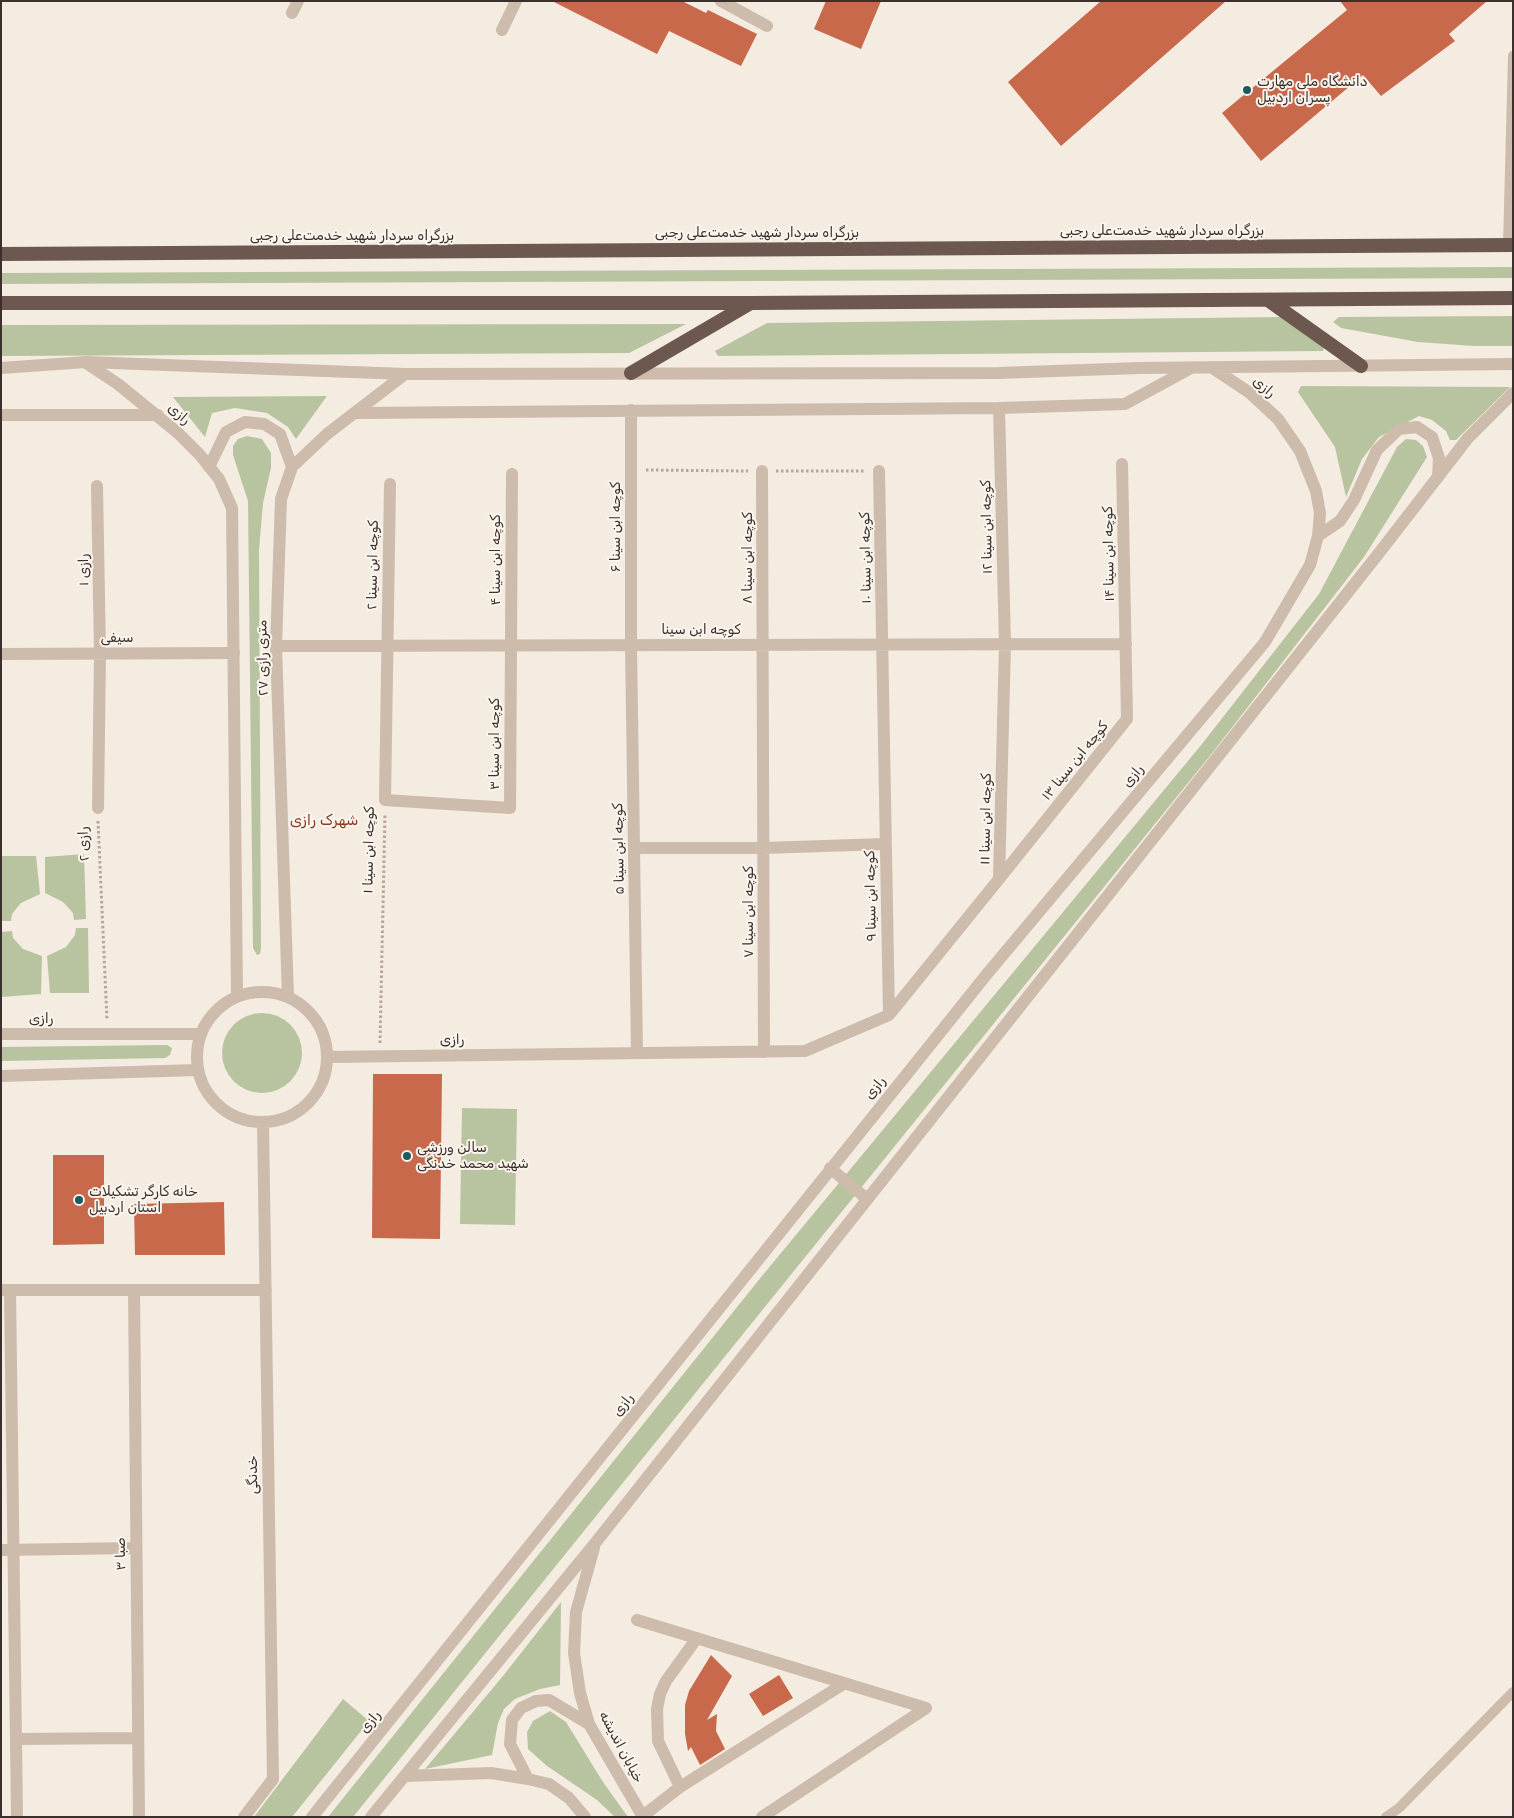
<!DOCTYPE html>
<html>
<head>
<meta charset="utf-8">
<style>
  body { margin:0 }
  #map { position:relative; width:1514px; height:1818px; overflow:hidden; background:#f4ebe1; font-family:Rubik,sans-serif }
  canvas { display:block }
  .frame { position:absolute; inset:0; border:2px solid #3b302b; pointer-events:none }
</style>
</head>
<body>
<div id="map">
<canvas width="1514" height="1818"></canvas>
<div class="frame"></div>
</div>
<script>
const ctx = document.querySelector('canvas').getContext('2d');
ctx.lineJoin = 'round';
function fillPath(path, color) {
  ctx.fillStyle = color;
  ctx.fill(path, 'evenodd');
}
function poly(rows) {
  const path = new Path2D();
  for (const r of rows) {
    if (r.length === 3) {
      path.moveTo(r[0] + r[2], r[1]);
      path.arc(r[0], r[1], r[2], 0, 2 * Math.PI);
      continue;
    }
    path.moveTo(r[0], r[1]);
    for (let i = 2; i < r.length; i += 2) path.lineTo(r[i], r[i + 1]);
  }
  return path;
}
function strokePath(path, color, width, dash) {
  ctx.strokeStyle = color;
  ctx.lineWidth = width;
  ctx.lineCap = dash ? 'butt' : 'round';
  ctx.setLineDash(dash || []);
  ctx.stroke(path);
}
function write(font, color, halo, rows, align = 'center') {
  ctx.font = font + ' Rubik,"Noto Sans Arabic",sans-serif';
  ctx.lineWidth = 4;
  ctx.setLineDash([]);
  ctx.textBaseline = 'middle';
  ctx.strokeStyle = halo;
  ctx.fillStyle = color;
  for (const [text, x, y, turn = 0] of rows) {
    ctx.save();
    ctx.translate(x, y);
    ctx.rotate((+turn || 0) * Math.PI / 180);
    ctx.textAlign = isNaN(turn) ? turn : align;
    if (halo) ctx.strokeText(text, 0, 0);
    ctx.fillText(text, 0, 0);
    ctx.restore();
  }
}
fillPath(poly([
  [1513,267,1513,278,1,284,1,273],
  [1513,316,1513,346,1474,346,1418,342,1341,328,1333,322,1339,317],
  [1282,317,1324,347,1323,351,718,356,715,351,767,323],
  [686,324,629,353,1,356,1,325],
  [1301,386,1510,387,1456,440,1450,440,1446,431,1432,420,1419,416,1379,437,1362,459,1346,497,1335,447,1298,392],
  [327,396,296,439,288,427,267,413,235,408,212,413,205,437,173,397],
  [247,436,262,439,271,453,271,468,263,503,259,550,261,948,260,954,257,955,253,948,248,501,233,455,233,446,238,439],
  [1406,439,1416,440,1423,446,1427,457,1364,557,1213,752,353,1817,328,1817,762,1276,1202,744,1319,594,1397,447],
  [84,854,86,919,74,920,73,913,63,902,45,893,45,857],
  [1,856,36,856,40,894,21,903,12,914,11,921,1,921],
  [76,928,88,928,89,993,50,993,47,956,66,947,75,935],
  [12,931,13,938,23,949,42,956,41,994,2,997,1,932],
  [262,1053,40],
  [167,1045,172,1048,170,1055,165,1058,1,1061,1,1047],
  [462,1108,517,1109,515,1225,460,1224],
  [561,1602,560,1685,540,1689,515,1699,504,1709,498,1723,492,1755,425,1769,503,1676],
  [343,1699,369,1721,292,1817,254,1817],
  [550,1711,566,1722,603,1782,628,1817,615,1817,597,1800,547,1766,528,1749,527,1732,533,1721]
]), '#b8c4a0');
fillPath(poly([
  [552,1,682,1,706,13,708,10,757,34,741,66,669,31,657,54],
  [826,1,881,1,861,49,814,29],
  [1101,1,1226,1,1061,146,1008,82],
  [1340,1,1487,1,1449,34,1455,41,1381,96,1363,75,1261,161,1222,113,1347,10],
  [373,1074,442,1074,440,1239,372,1238],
  [53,1155,104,1155,104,1244,53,1245],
  [224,1202,225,1255,135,1255,134,1204],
  [711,1655,732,1676,707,1720,717,1714,716,1731,725,1749,700,1765,691,1747,688,1751,685,1734,685,1705,689,1691],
  [779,1675,793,1698,763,1716,749,1694]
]), '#c8694b');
strokePath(poly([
  [646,470,748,471],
  [776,471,865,471],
  [98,821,107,1020],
  [380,1043,385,814]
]), '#b9a596', 3, [2.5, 2.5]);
strokePath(poly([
  [1508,245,1513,56],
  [1386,1817,1399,1808,1513,1692]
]), '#cdbbac', 10);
strokePath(poly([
  [721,1,767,26],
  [292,13,298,1],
  [502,30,516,1],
  [631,410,631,645,637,1053],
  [355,413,999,408,1125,404,1191,368],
  [1,415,158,415],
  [762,471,764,1052],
  [390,484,385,800,510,808,512,474],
  [97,486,100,653,98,808],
  [276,646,1126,644],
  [1,654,234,653],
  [634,848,763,848,885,844],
  [999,879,1127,719,1122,464],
  [262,1057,65],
  [889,1015,999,879,1005,645,999,408],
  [1,1034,200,1034],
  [328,1057,805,1051,889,1015,879,471],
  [1,1076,197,1070],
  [3,1290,266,1290],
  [10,1290,17,1817],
  [134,1290,139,1817],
  [1,1550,136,1548],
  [637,1620,926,1708],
  [16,1739,138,1738],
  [680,1787,658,1741,657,1709,660,1694,666,1681,697,1638],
  [643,1816,680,1787,845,1683],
  [244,1817,273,1779,263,1123],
  [762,1817,926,1708]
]), '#cdbbac', 12);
strokePath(poly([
  [86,363,118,384,178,433,200,455,219,479,232,508,237,996],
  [1,368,86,362,405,374,998,373,1140,368,1513,364],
  [209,467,226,432,245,422,264,424,280,434,292,467],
  [1318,536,1340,521,1354,500,1377,450,1399,429,1417,427,1432,437,1439,458,1438,477],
  [288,997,276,646,281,499,292,467,327,434,405,374],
  [830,1168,867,1199],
  [594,1548,576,1612,574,1653,580,1693,589,1724,643,1817],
  [405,1776,491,1773,528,1779,549,1784,569,1798,585,1817],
  [528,1779,510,1744,512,1720,521,1708,536,1701,549,1700,589,1724],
  [312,1817,987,974,1265,642,1310,565,1318,536,1320,513,1316,491,1300,451,1278,419,1250,393,1214,369],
  [371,1817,596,1542,1379,553,1468,438,1513,393]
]), '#cdbbac', 12);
strokePath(poly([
  [1,254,1513,245],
  [1268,300,1361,366],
  [1,303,751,303,1513,298],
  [631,373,749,304]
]), '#6c584f', 14);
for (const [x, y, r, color] of [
  [1247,90,5,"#1f5a5e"],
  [407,1156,5,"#1f5a5e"],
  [79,1200,5,"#1f5a5e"]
]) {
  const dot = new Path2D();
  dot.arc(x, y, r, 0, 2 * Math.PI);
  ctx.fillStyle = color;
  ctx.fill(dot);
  strokePath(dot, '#fbf5ee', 2);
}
write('14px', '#3b302b', '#fbf5ee', [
  ["دانشگاه ملی مهارت",1257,82],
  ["پسران اردبیل",1257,98],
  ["سالن ورزشی",417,1148],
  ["شهید محمد خدنگی",417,1164],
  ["خانه کارگر تشکیلات",89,1192],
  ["استان اردبیل",89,1208]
], 'left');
write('14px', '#3b302b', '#fbf5ee', [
  ["بزرگراه سردار شهید خدمت‌علی رجبی",1162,231],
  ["بزرگراه سردار شهید خدمت‌علی رجبی",757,233],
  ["بزرگراه سردار شهید خدمت‌علی رجبی",352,236],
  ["رازی",1264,387,40],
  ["رازی",179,414,41],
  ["کوچه ابن سینا ۶",616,527,-90],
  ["کوچه ابن سینا ۱۲",987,527,-91],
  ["کوچه ابن سینا ۱۴",1109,554,-91],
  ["کوچه ابن سینا ۸",748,558,-90],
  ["کوچه ابن سینا ۱۰",866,558,-91],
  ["کوچه ابن سینا ۴",496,560,-90],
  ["کوچه ابن سینا ۲",373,565,-89],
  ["رازی ۱",84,570,-91],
  ["کوچه ابن سینا",701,630],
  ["سیفی",117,638],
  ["۲۷ متری رازی",263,658,-91],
  ["کوچه ابن سینا ۳",495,744,-90],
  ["کوچه ابن سینا ۱۳",1075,761,-51],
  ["رازی",1133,776,-50],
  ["کوچه ابن سینا ۱۱",986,819,-89],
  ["رازی ۲",84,844,-92],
  ["کوچه ابن سینا ۵",619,849,-91],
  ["کوچه ابن سینا ۱",369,850,-89],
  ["کوچه ابن سینا ۹",871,896,-91],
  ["کوچه ابن سینا ۷",749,912,-90],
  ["رازی",41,1019],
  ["رازی",452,1040,-1],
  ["رازی",875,1088,-51],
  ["رازی",623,1405,-52],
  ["خدنگی",253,1475,-91],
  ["صبا ۳",121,1554,-91],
  ["رازی",370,1722,-51],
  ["خیابان اندیشه",621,1747,62]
]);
write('15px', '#8c3b22', '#fbf5ee', [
  ["شهرک رازی",324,821]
]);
</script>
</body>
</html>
